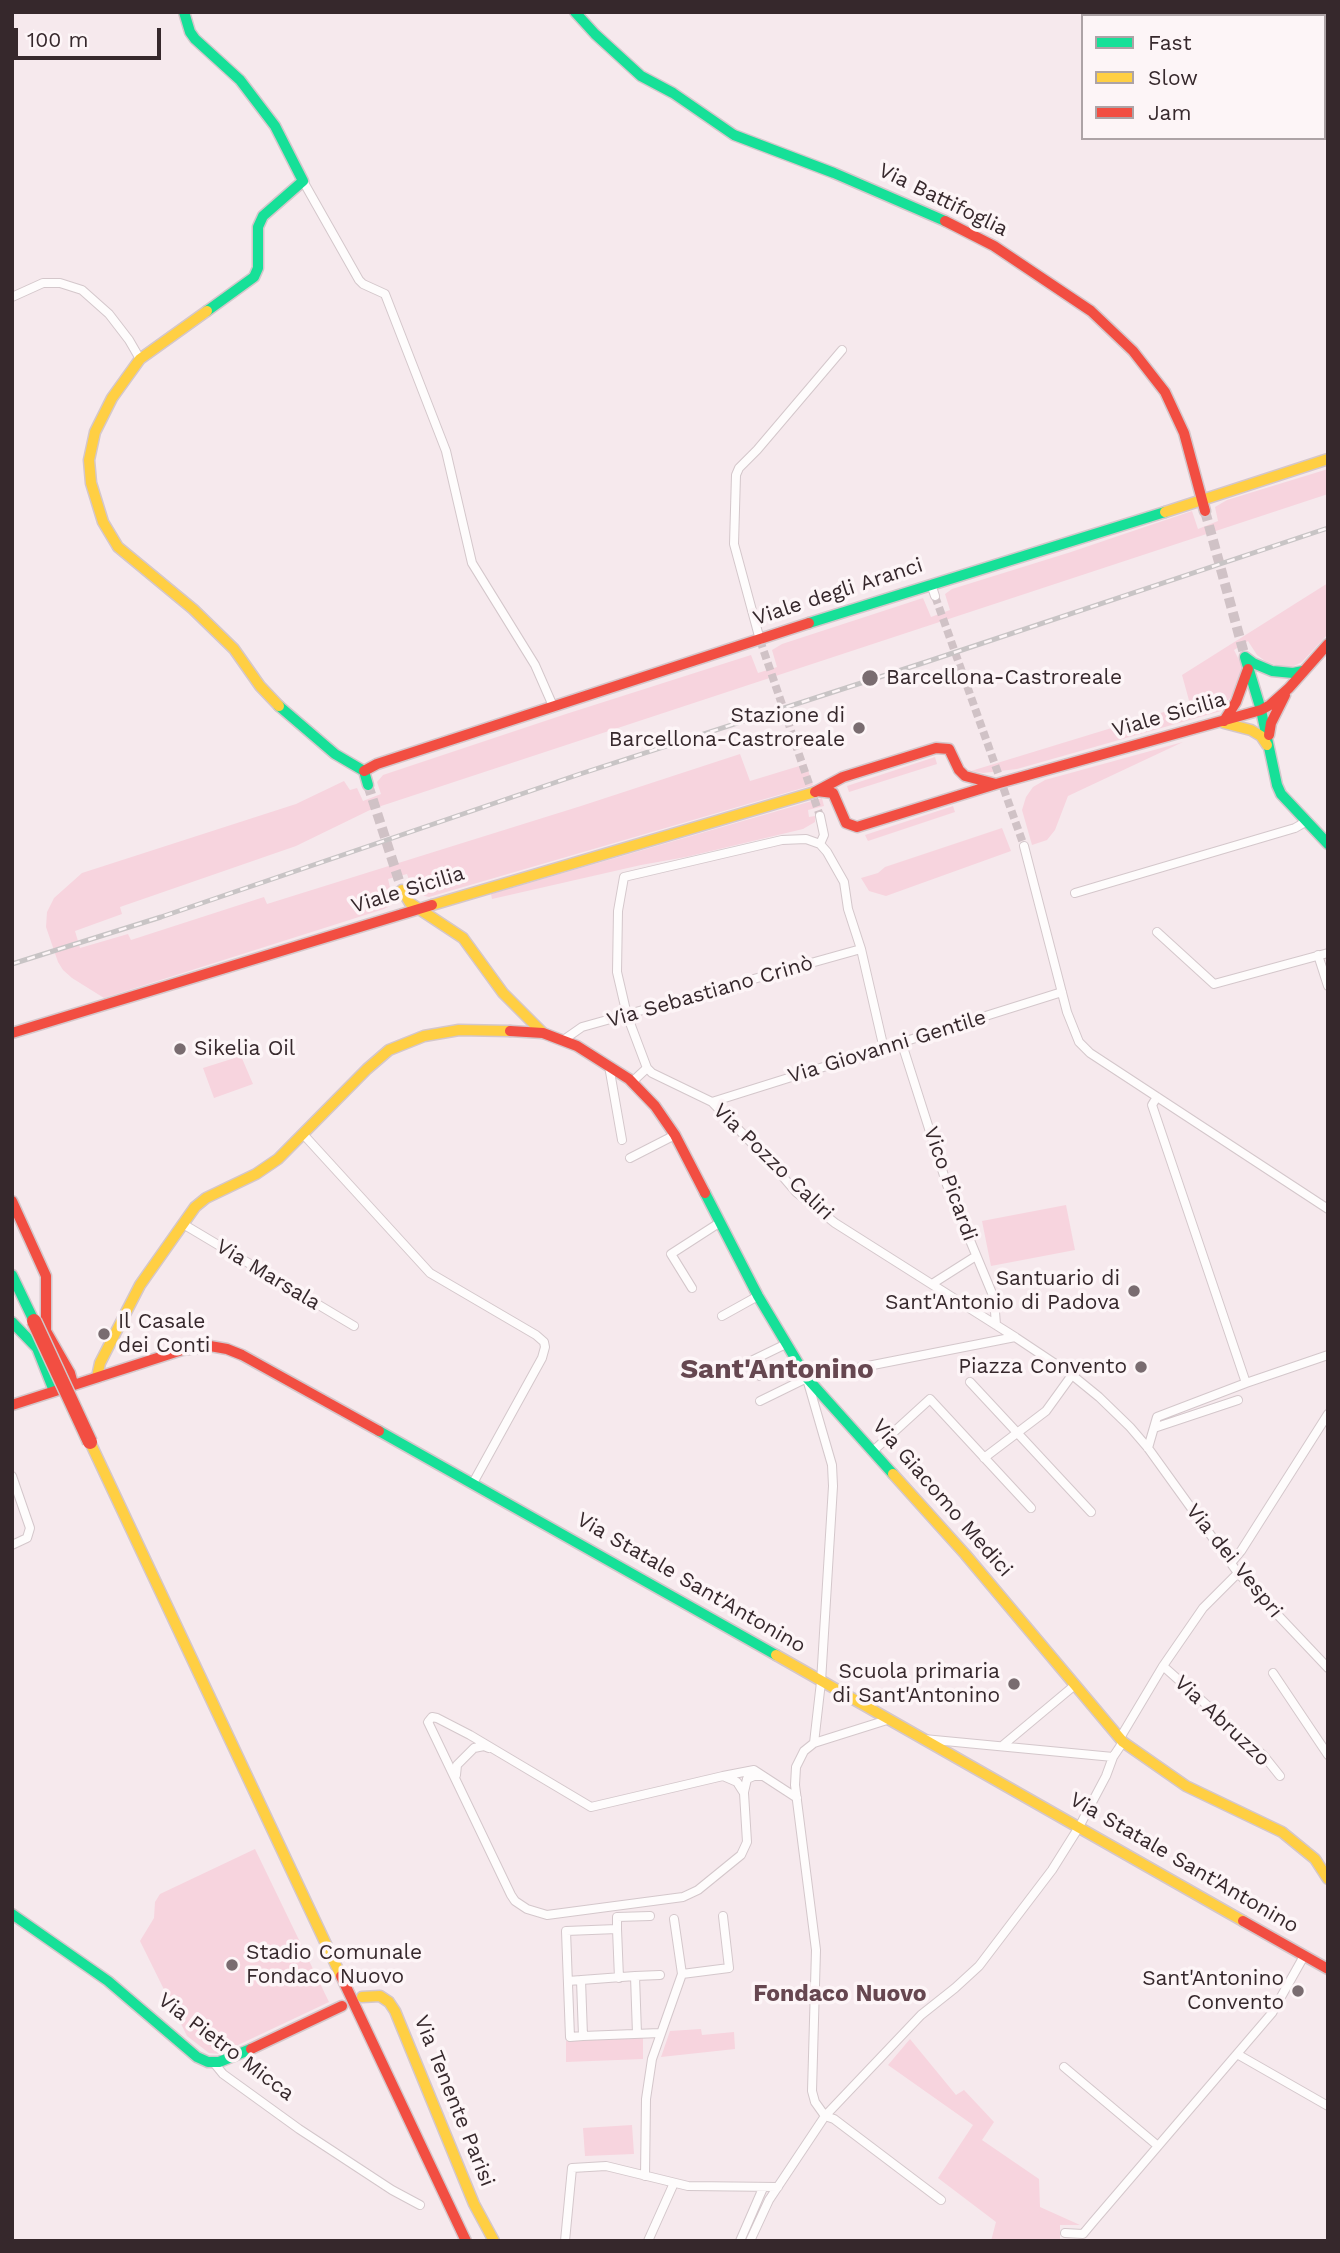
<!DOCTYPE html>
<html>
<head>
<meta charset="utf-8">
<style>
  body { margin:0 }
  #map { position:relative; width:1340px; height:2253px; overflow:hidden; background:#f6e9ed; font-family:"Work Sans",sans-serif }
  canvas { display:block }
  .frame { position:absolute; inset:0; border:14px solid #36282c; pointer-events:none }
  .legend { position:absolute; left:1081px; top:14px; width:245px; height:126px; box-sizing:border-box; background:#fdf5f7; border:2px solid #ada3a6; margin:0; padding:9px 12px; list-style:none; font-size:21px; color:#36282c }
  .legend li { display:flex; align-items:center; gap:14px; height:35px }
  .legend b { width:35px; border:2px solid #ada3a6 }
  .scale { position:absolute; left:14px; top:28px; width:147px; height:32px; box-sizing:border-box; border:4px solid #36282c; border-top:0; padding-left:9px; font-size:21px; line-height:24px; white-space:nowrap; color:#36282c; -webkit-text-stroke:5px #fdf5f7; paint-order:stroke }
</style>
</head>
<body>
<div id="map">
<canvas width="1340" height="2253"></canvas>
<div class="frame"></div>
<ul class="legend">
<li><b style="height:9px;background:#16e098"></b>Fast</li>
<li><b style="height:9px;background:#ffcf43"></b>Slow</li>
<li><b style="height:9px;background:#f24e42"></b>Jam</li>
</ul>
<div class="scale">100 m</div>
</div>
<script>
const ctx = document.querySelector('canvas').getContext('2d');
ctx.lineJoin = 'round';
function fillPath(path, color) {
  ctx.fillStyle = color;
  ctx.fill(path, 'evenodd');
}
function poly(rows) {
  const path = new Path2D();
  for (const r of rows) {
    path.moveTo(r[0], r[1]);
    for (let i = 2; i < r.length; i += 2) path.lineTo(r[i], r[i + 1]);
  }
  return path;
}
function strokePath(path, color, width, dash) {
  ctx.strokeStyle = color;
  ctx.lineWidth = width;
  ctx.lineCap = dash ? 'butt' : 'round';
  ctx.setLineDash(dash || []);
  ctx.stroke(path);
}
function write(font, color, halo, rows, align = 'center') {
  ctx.font = font + ' "Work Sans",sans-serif';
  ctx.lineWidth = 7;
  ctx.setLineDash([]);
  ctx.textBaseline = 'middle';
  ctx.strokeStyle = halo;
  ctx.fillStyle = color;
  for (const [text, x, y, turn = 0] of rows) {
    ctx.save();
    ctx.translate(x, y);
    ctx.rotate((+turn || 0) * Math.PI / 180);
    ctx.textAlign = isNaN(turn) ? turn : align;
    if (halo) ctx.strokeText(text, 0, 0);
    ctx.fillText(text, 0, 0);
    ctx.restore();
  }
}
fillPath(poly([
  [1328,469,1328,494,372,809,296,846,120,907,122,914,75,931,80,948,128,934,131,940,264,897,267,904,581,806,740,754,750,781,806,764,813,785,429,897,420,895,412,888,407,874,388,879,393,900,390,906,384,909,104,998,72,978,63,970,58,962,46,927,47,912,54,898,82,873,296,804,344,781,350,790,357,788,363,801,381,794,377,782,383,775,566,714,751,655,758,673,777,667,772,650,782,644,923,598,931,617,950,610,945,594,952,589,1071,552,1192,511,1198,529,1218,521,1215,507,1227,500],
  [1328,583,1328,634,1302,662,1292,667,1279,666,1265,661,1257,655,1248,641,1234,650,1242,666,1241,676,1238,686,1221,711,1017,769,983,773,971,771,1190,704,1182,675],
  [1183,742,1068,796,1055,830,1047,840,1032,845,1022,810,1026,797,1033,787,1045,780],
  [935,757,937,764,849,792,847,786],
  [822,798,824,806,808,810,809,817,815,816,815,822,803,829,686,857,641,865,492,899,491,894],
  [953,806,955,812,868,841,865,835],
  [1002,828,1011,851,886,896,869,891,861,878,878,873,885,867],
  [241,1056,253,1084,214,1098,203,1068],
  [1066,1205,1075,1250,991,1266,982,1221],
  [255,1849,329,2002,219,2054,209,2053,187,2036,140,1941,154,1918,155,1902,160,1894],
  [701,2029,702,2035,734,2032,735,2049,661,2057,670,2031],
  [643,2038,643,2059,566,2062,566,2041],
  [910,2039,956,2095,964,2090,994,2122,982,2140,1039,2179,1040,2207,1080,2225,1060,2225,1060,2240,1089,2241,991,2241,996,2222,938,2178,973,2125,888,2065],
  [632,2125,634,2154,585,2156,583,2128]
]), '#f7d4de');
strokePath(poly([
  [935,596,1024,846],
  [760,640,820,816]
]), '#d0c2c6', 8, [8, 4]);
strokePath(poly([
  [1205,511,1245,657],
  [368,785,402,890]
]), '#d0c2c6', 10, [10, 5]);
const street = poly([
  [1324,110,1328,109],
  [303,181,359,280,363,284,385,294,446,451,472,563,535,665,553,706],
  [12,297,43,283,60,283,82,290,109,314,129,340,140,359],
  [931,584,935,596],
  [760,640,734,544,736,475,739,468,757,450,842,350],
  [820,816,824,835,820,844],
  [1024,846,1067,1012,1079,1042,1090,1053,1328,1209],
  [1075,893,1295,828,1307,821],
  [1157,932,1214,984,1328,953],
  [1318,955,1328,986],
  [562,1041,582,1027,861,949],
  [902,1044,947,1185,994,1298,996,1325],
  [884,1049,861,949,848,909,844,882,827,852,820,844,806,839,782,840,624,877,618,911,617,972,627,1015,647,1068,652,1073,712,1102,771,1163,796,1192,835,1223,1015,1337,1072,1375,1099,1397,1130,1427,1148,1448,1238,1573,1328,1668],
  [609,1066,622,1140],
  [632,1082,647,1068],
  [1157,1097,1152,1105,1246,1383],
  [712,1102,1062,992],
  [303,1134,430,1273,536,1335,544,1342,545,1347,542,1358,473,1483],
  [630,1158,675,1135],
  [183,1224,354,1326],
  [932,1284,976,1256],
  [692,1288,671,1254,719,1223],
  [722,1316,758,1296],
  [760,1376,753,1360,786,1344],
  [807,1379,832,1465,833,1486,821,1682,814,1743],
  [970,1382,1091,1512],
  [760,1401,807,1378,1015,1337],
  [1154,1428,1238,1400],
  [1148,1448,1157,1417,1246,1383,1328,1355],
  [873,1451,930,1399,1031,1508],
  [984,1458,1046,1411,1072,1375],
  [12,1476,30,1528,27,1538,12,1545],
  [1231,1563,1241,1551,1328,1414],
  [1163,1666,1264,1756,1280,1776],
  [1273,1673,1328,1755],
  [1120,1738,1163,1666,1203,1608,1238,1573],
  [924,1739,1113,1757],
  [1002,1746,1075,1685],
  [456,1775,457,1765,474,1748,484,1746,489,1748],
  [723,1776,591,1807,470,1735,437,1718,432,1717,428,1722,511,1895,515,1901,527,1909,547,1915,683,1897,698,1890,741,1855,747,1842,744,1793,737,1782,723,1776,754,1770,797,1798],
  [744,1792,747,1779,754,1776,761,1776],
  [674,1919,682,1974,729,1968,723,1916],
  [617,1929,617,1917,650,1916],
  [635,1976,660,1975],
  [581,1980,583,2036,660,2033],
  [568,1981,635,1976,637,2034],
  [583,2036,570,2037,566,1931,617,1929,619,1978],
  [1237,2054,1328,2106],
  [214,2063,223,2074,299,2129,392,2190,420,2205],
  [1064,2067,1158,2146],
  [825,2116,815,2102,812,2091,816,1950,795,1785,796,1767,804,1751,814,1743,887,1720],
  [825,2116,834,2119,941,2200],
  [645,2176,646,2099,652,2059,682,1974],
  [1065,2233,1083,2234,1093,2222,1272,2013,1304,1956],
  [565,2241,572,2168,606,2166,688,2186,778,2187],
  [648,2241,674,2183],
  [740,2241,763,2188],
  [750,2241,769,2200,825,2116,921,2015,955,1988,979,1966,1052,1870,1079,1827,1106,1776,1113,1757,1123,1742]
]);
const fast = poly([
  [184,12,190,32,195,39,240,80,275,126,303,181,263,216,258,227,258,268,254,277,207,311],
  [575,12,595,34,641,76,673,93,734,135,834,173,945,221],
  [809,623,1165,512],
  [1245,657,1261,710,1277,785,1281,794,1328,844],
  [1245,657,1253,663,1272,671,1293,673,1303,671],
  [279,706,335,754,364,771,368,785],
  [705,1193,758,1296,807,1378,893,1474],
  [12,1275,34,1321],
  [12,1322,37,1348,54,1391],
  [379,1431,776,1655],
  [12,1914,108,1981,197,2057,208,2062,219,2062,251,2049]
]);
const slow = poly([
  [207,311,140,359,112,398,95,432,89,460,91,483,103,522,118,547,193,609,234,649,260,686,279,706],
  [1165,512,1328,459],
  [1224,723,1251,730,1261,736,1267,745],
  [402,890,410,903,463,938,503,993,543,1033],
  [432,905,815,792],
  [97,1377,100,1363,140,1285,195,1207,206,1198,256,1174,278,1159,367,1069,389,1050,424,1036,459,1030,510,1031],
  [90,1442,341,1976],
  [893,1474,965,1554,1123,1742,1186,1786,1282,1832,1315,1859,1328,1879],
  [776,1655,1243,1921],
  [362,1997,380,1996,389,2002,395,2011,474,2204,494,2241]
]);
const jam = poly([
  [945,221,994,246,1091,311,1133,351,1165,392,1184,433,1205,511],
  [1224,721,1236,702,1248,669],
  [1269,735,1271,723,1285,695],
  [364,771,377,764,809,623],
  [817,791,833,793,846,823,857,827,996,784,1261,710,1270,705,1289,688,1328,644],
  [815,792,843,777,936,748,949,749,959,770,965,776,996,784],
  [510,1031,543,1033,577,1046,629,1079,655,1106,675,1135,705,1193],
  [12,1033,432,905],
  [12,1201,46,1276,46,1331,70,1373,72,1380,69,1387],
  [12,1405,182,1350,210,1346,227,1349,242,1355,379,1431],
  [1243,1921,1328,1969],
  [341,1976,466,2241],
  [251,2049,342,2006]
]);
strokePath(street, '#d4c7cb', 10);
strokePath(fast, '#d4c7cb', 13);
strokePath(slow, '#d4c7cb', 13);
strokePath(jam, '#d4c7cb', 13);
strokePath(street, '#fefcfc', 8);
strokePath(fast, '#16e098', 10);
strokePath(slow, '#ffcf43', 10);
strokePath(jam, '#f24e42', 10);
const rail = poly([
  [12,964,161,917,580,774,926,662,1328,528]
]);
strokePath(rail, '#c8c4c5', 5);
strokePath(rail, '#fdf5f7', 2.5, [8]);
const jamBridge = poly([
  [34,1321,90,1442]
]);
strokePath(jamBridge, '#d0c8ca', 17, []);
strokePath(jamBridge, '#f24e42', 14);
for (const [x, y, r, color] of [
  [870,678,9,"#796c70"],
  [859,728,7,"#796c70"],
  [180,1049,7,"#796c70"],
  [1134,1291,7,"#796c70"],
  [104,1334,7,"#796c70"],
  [1141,1367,7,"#796c70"],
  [1014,1684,7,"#796c70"],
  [232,1965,7,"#796c70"],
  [1298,1991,7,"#796c70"]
]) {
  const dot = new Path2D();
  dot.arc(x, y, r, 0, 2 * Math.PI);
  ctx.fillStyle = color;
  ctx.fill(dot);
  strokePath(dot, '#fdf5f7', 2.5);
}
write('21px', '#36282c', '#fdf5f7', [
  ["Via Battifoglia",943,200,26],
  ["Viale degli Aranci",838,592,-18],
  ["Viale Sicilia",1169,715,-16],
  ["Viale Sicilia",408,890,-17],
  ["Via Sebastiano Crinò",710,992,-16],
  ["Via Giovanni Gentile",887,1047,-17],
  ["Via Pozzo Caliri",773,1162,44],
  ["Vico Picardi",950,1184,70],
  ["Via Marsala",268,1275,31],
  ["Via Giacomo Medici",942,1498,49],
  ["Via dei Vespri",1234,1561,51],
  ["Via Statale Sant'Antonino",691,1583,30],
  ["Via Abruzzo",1222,1721,43],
  ["Via Statale Sant'Antonino",1184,1863,30],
  ["Via Pietro Micca",226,2047,37],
  ["Via Tenente Parisi",454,2101,68]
]);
write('21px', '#36282c', '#fdf5f7', [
  ["Barcellona-Castroreale",886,678,"left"],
  ["Stazione di",845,716],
  ["Barcellona-Castroreale",845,740],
  ["Sikelia Oil",194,1049,"left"],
  ["Santuario di",1120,1279],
  ["Sant'Antonio di Padova",1120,1303],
  ["Il Casale",118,1322,"left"],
  ["dei Conti",118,1346,"left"],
  ["Piazza Convento",1127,1367],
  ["Scuola primaria",1000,1672],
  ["di Sant'Antonino",1000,1696],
  ["Stadio Comunale",246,1953,"left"],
  ["Fondaco Nuovo",246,1977,"left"],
  ["Sant'Antonino",1284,1979],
  ["Convento",1284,2003]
], 'right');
write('bold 23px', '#664750', '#fdf5f7', [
  ["Fondaco Nuovo",840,1994]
]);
write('bold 28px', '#664750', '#fdf5f7', [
  ["Sant'Antonino",777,1370]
]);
</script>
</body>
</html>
